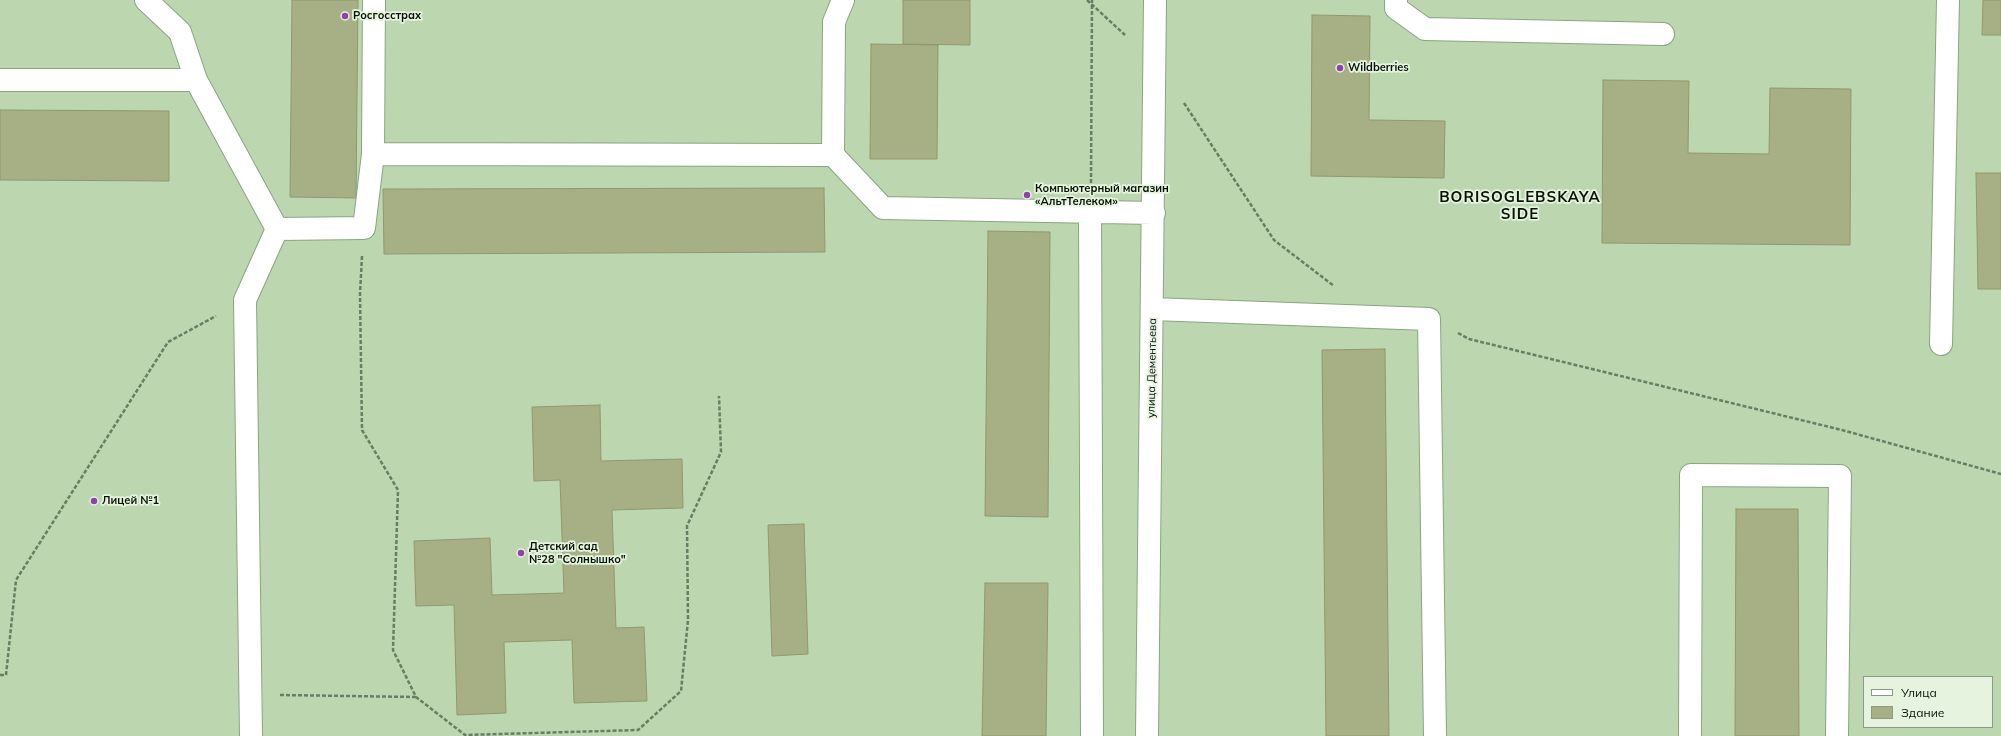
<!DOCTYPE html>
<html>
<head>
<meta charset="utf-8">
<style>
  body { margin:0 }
  #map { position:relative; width:2001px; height:736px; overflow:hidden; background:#bcd7b0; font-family:Mulish,sans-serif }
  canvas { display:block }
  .legend { position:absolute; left:1863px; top:676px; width:130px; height:52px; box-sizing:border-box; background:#e5f3df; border:1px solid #8d9988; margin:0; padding:5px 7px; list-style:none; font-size:12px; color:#081205 }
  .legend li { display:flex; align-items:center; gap:8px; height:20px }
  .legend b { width:20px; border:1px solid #8d9988 }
</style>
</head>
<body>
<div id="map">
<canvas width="2001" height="736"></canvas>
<ul class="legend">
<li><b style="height:5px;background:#fff"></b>Улица</li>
<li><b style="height:11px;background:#a7af84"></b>Здание</li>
</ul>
</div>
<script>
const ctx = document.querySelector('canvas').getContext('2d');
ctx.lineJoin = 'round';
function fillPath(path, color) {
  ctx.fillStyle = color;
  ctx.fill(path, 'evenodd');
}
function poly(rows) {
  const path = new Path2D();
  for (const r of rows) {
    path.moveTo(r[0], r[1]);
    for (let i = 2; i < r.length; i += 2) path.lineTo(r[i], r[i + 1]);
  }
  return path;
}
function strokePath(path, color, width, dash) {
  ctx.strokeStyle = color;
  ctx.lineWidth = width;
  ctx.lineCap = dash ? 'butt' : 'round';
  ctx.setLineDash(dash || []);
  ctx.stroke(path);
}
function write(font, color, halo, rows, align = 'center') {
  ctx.font = font + ' Mulish,sans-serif';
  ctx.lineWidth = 3.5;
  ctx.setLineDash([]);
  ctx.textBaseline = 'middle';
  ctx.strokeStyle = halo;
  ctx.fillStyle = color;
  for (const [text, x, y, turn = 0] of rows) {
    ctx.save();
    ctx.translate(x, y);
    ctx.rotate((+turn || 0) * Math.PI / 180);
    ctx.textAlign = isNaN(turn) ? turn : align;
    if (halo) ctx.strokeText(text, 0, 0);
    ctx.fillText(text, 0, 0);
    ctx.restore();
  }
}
const building = poly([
  [292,0,358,0,356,198,290,197,292,0],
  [903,0,970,0,970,45,903,44,903,0],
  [1983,0,2001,0,2001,35,1982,35,1983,0],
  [1312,15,1370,16,1369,120,1445,121,1444,178,1311,176,1312,15],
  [871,44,938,45,937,159,870,159,871,44],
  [1603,80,1689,81,1688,153,1769,154,1770,88,1851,89,1850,245,1602,243,1603,80],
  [0,110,169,111,169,181,0,180,0,110],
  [1976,173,2001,173,2001,289,1978,289,1976,173],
  [824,188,825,252,384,254,383,189,824,188],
  [988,231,1050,232,1048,517,985,516,988,231],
  [1385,349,1389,736,1326,736,1322,350,1385,349],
  [600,405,601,461,682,459,683,508,612,510,616,628,644,627,647,701,574,703,572,640,504,642,506,713,457,715,454,605,416,606,414,541,490,538,492,595,564,593,560,480,534,481,532,407,600,405],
  [1736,509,1798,509,1799,736,1735,736,1736,509],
  [804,524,808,654,772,656,768,525,804,524],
  [985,583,1048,583,1046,736,982,736,985,583]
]);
fillPath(building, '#a7af84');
strokePath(building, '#91986e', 1);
const minor = poly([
  [146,0,180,32,196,80],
  [374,0,373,154,833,155,883,208,1154,213],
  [1396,0,1396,8,1425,29,1663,34],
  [0,80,196,80,277,229,364,228,373,154],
  [833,155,834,22,843,0],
  [1090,211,1092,736],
  [1152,309,1429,319,1435,736],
  [1941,344,1948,0],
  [251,736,245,300,277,229],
  [1147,736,1155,0],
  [1690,736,1691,475,1840,476,1837,736]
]);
strokePath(minor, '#8aa480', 24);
strokePath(poly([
  [1087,0,1125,35],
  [1184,103,1274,240,1334,286],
  [1091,183,1092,0],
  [362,256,360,294,362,430,398,490,393,650,416,697,465,735,638,730,681,691,688,620,687,526,721,452,719,396],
  [1458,333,1469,339,1842,430,2001,474],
  [0,675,6,675,16,580,168,342,216,316],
  [280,695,416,697]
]), '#6a7d62', 2.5, [4, 2]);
strokePath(minor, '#fff', 22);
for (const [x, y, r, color] of [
  [345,16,4,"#9340af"],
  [1340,68,4,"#9340af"],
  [1027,195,4,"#9340af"],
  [94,501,4,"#9340af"],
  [521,553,4,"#9340af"]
]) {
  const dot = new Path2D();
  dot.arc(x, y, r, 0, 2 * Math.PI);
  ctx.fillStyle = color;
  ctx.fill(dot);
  strokePath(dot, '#e5f3df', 1.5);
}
write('bold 11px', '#081205', '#e5f3df', [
  ["Росгосстрах",353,16],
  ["Wildberries",1348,68],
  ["Компьютерный магазин",1035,189],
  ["«АльтТелеком»",1035,202],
  ["Лицей №1",102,501],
  ["Детский сад",529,547],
  ["№28 \"Солнышко\"",529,560]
], 'left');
write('11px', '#081205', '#e5f3df', [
  ["улица Дементьева",1152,368,-89]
]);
ctx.letterSpacing = '1px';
write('bold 15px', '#081205', '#e5f3df', [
  ["BORISOGLEBSKAYA",1520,197],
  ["SIDE",1520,214]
]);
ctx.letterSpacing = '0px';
</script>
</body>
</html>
